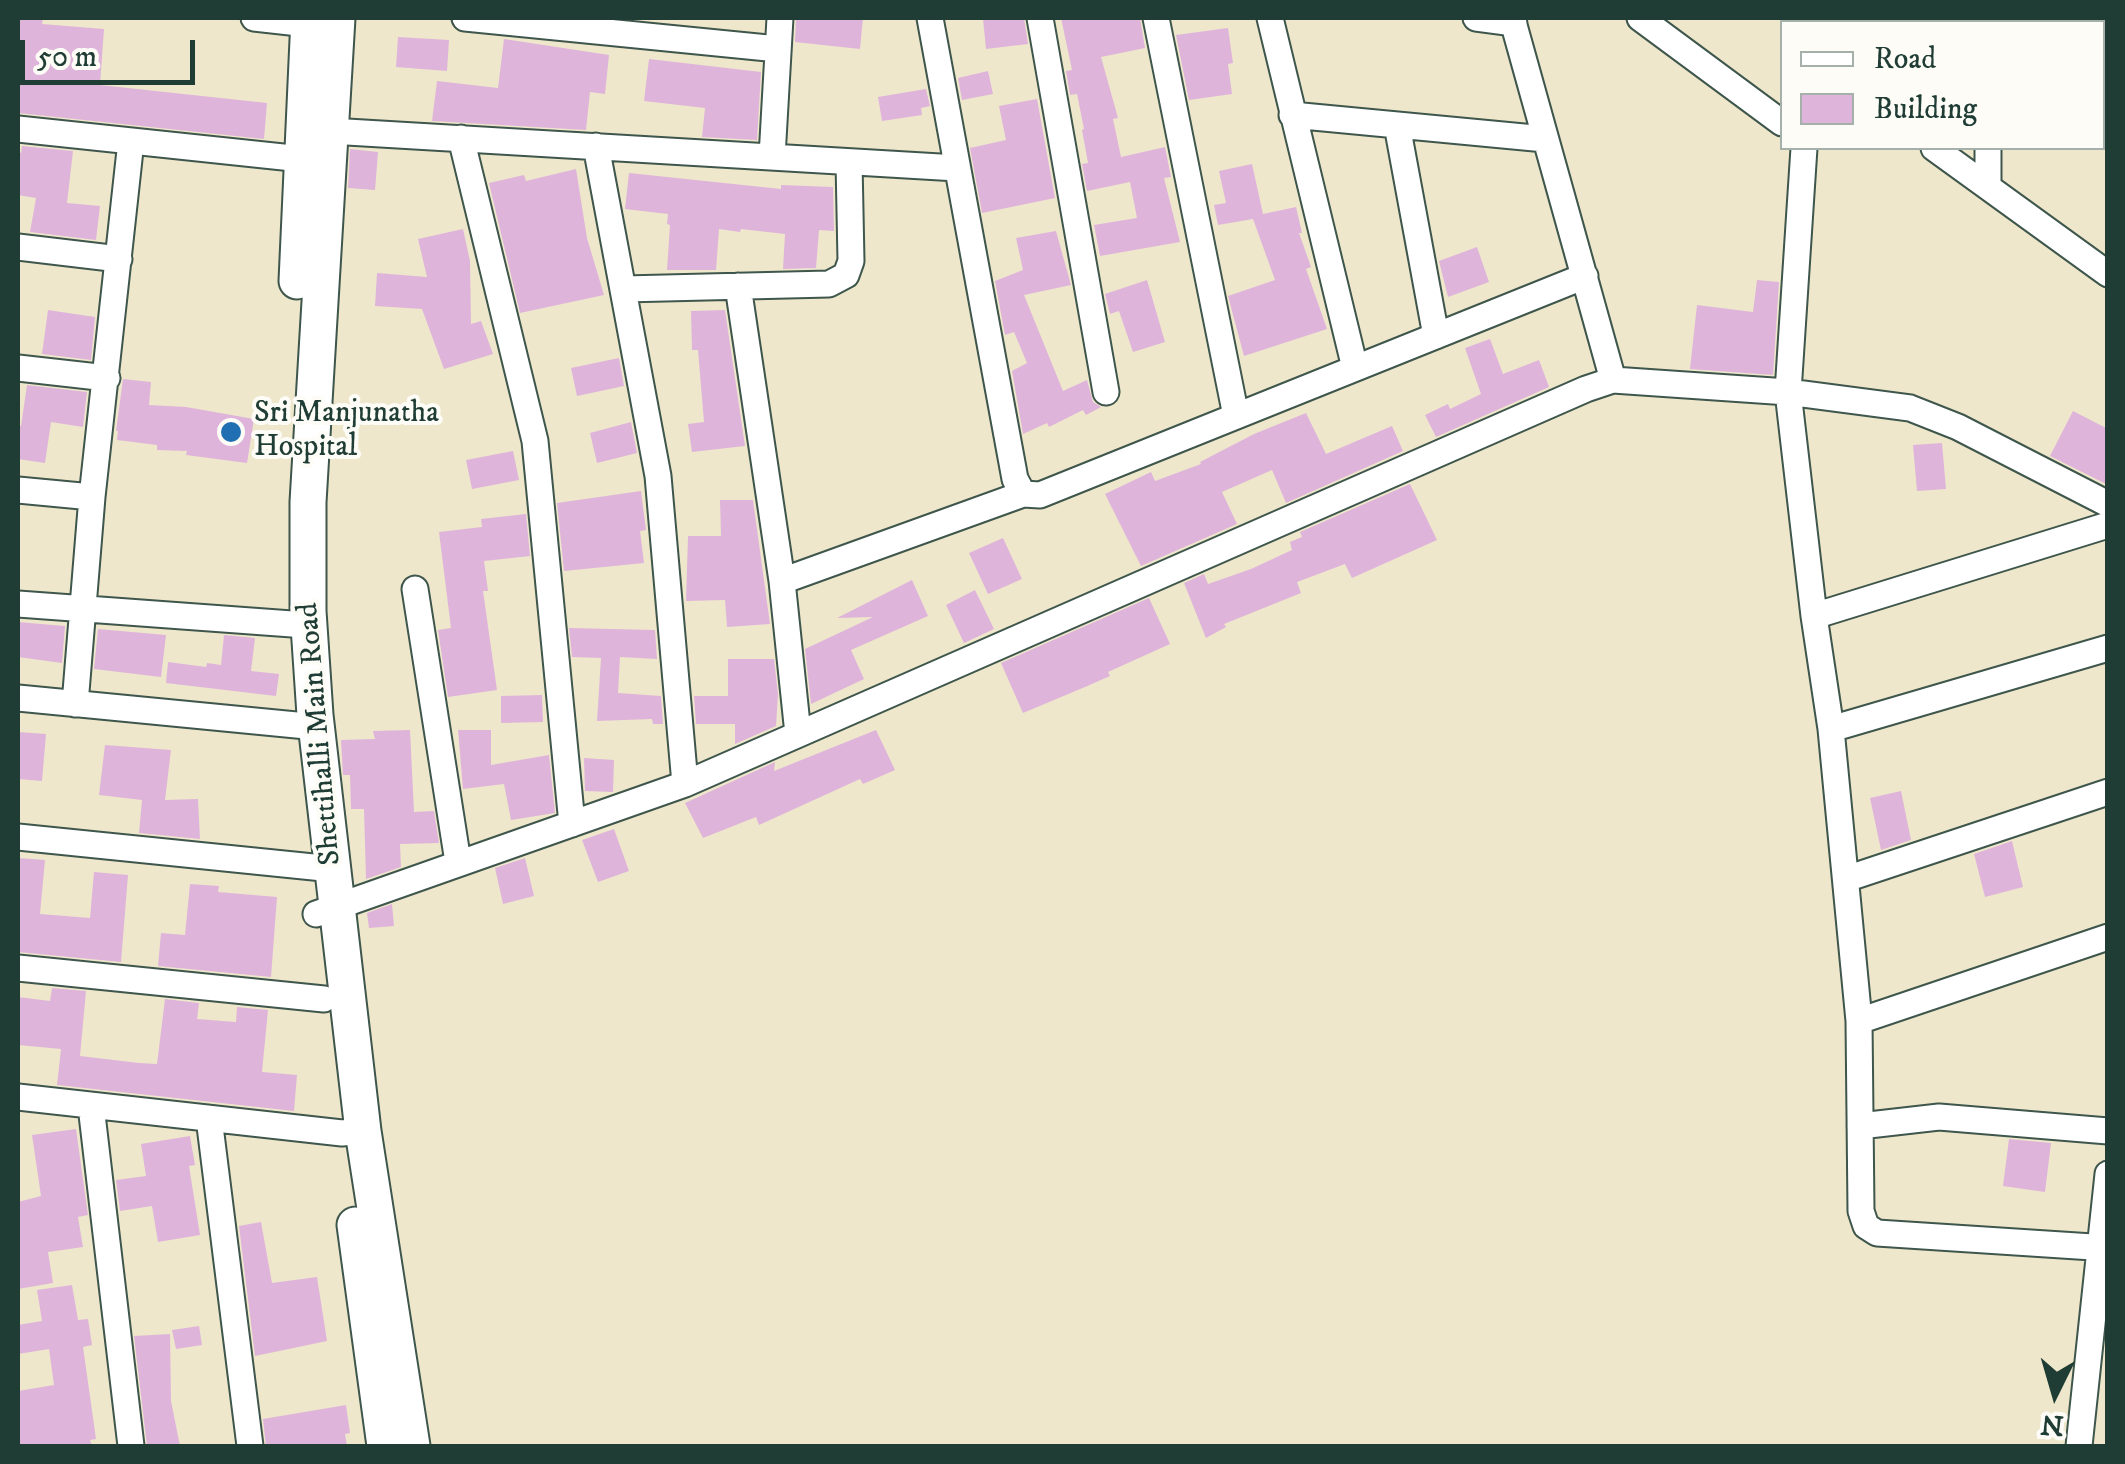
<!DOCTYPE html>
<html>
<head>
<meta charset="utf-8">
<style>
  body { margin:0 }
  #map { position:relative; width:2125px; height:1464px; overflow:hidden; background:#eee7cc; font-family:"IM FELL DW Pica",serif }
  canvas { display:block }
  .frame { position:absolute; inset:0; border:20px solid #1f3d34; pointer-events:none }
  .legend { position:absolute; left:1780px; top:20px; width:325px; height:130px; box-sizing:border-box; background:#fdfcf7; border:2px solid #a4b0a9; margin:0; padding:12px 18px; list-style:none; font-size:30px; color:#1f3d34 }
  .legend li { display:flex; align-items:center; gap:20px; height:50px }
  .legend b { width:50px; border:2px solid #a4b0a9 }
  .north { position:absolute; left:2005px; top:1344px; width:100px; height:100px; -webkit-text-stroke:8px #fdfcf7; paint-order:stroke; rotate:185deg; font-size:28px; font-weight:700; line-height:40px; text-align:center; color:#1f3d34 }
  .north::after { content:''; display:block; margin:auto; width:35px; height:45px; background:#1f3d34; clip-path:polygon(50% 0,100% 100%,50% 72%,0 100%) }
  .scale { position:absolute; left:20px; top:40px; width:175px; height:45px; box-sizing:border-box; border:5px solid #1f3d34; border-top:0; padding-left:12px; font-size:30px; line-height:35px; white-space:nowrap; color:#1f3d34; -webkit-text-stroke:8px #fdfcf7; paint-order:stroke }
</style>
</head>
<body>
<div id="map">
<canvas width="2125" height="1464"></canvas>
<div class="frame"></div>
<ul class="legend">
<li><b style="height:12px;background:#fff"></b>Road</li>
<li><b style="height:28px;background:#dfb4da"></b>Building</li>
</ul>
<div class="north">N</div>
<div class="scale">50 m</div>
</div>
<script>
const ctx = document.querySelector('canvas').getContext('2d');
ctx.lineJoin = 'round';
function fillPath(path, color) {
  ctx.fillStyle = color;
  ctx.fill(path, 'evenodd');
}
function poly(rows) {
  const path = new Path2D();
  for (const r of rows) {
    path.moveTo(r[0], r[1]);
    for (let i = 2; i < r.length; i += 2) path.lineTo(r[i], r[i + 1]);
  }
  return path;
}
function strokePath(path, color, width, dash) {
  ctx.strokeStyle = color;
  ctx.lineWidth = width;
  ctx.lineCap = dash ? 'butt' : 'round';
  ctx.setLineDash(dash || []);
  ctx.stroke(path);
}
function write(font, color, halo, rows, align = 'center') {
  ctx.font = font + ' "IM FELL DW Pica",serif';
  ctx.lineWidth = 8;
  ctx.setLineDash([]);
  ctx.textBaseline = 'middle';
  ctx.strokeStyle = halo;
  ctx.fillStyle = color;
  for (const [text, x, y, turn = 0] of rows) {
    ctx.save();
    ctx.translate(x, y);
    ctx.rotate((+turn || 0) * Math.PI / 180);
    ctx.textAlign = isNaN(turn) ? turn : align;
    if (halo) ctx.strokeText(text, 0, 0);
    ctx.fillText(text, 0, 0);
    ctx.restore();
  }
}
fillPath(poly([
  [18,18,43,18,42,24,104,29,100,85,267,103,264,139,18,113],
  [796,18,863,18,860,49,795,42],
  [998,18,1024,18,1028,44,986,49,983,19],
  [1061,18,1140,18,1145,48,1101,57,1118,118,1113,119,1121,157,1165,147,1171,177,1164,178,1180,242,1100,256,1094,225,1137,218,1130,182,1087,191,1082,164,1088,163,1082,130,1084,129,1077,94,1070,95,1066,71,1072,70],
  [1228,28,1233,63,1228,64,1232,94,1189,100,1176,35],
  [398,37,449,40,447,71,396,67],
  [504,39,609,55,605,94,590,92,586,130,432,121,437,81,498,88],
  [649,59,761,72,757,140,702,137,705,108,644,101],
  [988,71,993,94,962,100,958,78],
  [926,89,930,106,921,108,922,115,882,121,878,97],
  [1037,99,1055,198,982,213,970,148,1006,140,999,106],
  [22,146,73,151,67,203,100,206,96,240,30,232,36,198,18,195,18,152,21,153],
  [350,149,378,152,375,190,348,188],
  [1252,164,1263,214,1296,207,1302,233,1299,233,1311,267,1306,269,1327,329,1244,356,1228,296,1275,280,1253,219,1218,225,1214,205,1226,203,1219,171],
  [576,169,587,238,604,295,520,313,489,183,524,175,526,181],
  [629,173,781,189,781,185,833,187,834,231,819,230,816,268,783,269,785,234,741,229,740,232,719,229,716,270,667,270,670,225,667,224,668,214,625,209],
  [463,229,470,261,471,324,481,321,493,354,444,369,422,309,375,306,377,273,427,277,418,239],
  [1056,231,1071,285,1024,295,1063,391,1087,380,1093,402,1101,407,1086,415,1083,410,1049,427,1047,423,1023,434,1012,371,1027,363,1014,332,1005,335,995,281,1023,270,1016,238],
  [1477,247,1489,282,1448,297,1439,261],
  [1147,280,1165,342,1133,352,1119,311,1110,314,1105,294],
  [1757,280,1779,282,1773,375,1690,369,1697,305,1753,312],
  [48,310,95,317,91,360,42,354],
  [725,310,745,446,692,452,688,424,704,422,698,350,692,350,691,311],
  [1490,339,1503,374,1539,360,1549,387,1436,437,1425,415,1448,404,1450,409,1481,394,1465,348],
  [619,358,624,386,577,396,571,368],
  [123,379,151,382,149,405,186,407,254,419,247,463,186,455,187,451,157,450,157,445,117,440,118,431,116,431],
  [27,385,87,392,83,427,51,422,45,463,18,459,18,425,21,426],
  [2073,411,2108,429,2108,485,2050,456],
  [1306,413,1326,454,1392,426,1403,451,1286,503,1272,470,1222,492,1237,524,1141,566,1105,494,1151,472,1155,481,1201,464,1200,462,1254,434],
  [631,422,637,453,597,463,590,433],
  [1942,443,1946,489,1917,491,1913,445],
  [513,451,519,480,472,489,466,460],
  [1410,484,1437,540,1352,578,1345,564,1297,582,1301,593,1224,624,1226,627,1206,638,1184,583,1204,574,1208,584,1251,569,1292,550,1290,542,1302,537,1300,532],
  [641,491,646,530,640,531,644,563,564,571,557,503],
  [720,500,753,500,770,624,727,627,725,600,686,601,688,536,721,536],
  [526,514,530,556,484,561,488,591,483,591,497,690,448,697,438,630,451,628,439,532,482,527,481,519],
  [1003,538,1022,579,988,594,969,553],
  [912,580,928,616,851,650,864,679,811,704,805,649,873,617,837,618],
  [975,590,994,629,964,643,946,605],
  [1149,598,1170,644,1108,672,1110,676,1085,687,1023,713,1001,663],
  [18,622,65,626,62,663,18,657],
  [569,628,655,630,657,659,620,657,618,693,661,696,663,724,653,724,652,719,597,721,601,658,572,657],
  [98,629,166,635,161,677,94,669],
  [224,635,255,638,251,671,279,674,276,696,166,683,168,662,206,667,207,663,221,665],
  [728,659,774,659,778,694,776,726,735,744,735,724,696,724,694,696,728,696],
  [542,695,543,722,501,723,501,696],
  [410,730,414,812,434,811,439,843,400,844,401,867,366,879,364,809,351,809,350,775,343,775,341,740,375,739,373,731],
  [458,730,491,730,491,765,549,755,555,813,511,820,504,784,463,789],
  [876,730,895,770,863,784,860,779,759,825,756,817,703,838,685,803,775,762,774,771],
  [18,732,46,734,42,781,18,779],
  [105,745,171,750,165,800,198,799,200,839,139,833,142,800,99,795],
  [584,758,614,760,613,792,585,791],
  [1901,791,1911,840,1881,850,1870,798],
  [614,829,629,871,598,882,582,840],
  [2012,841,2023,887,1985,897,1974,854],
  [18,858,45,860,40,914,90,918,94,872,128,875,121,962,18,952],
  [525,858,534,896,503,904,495,868],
  [190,884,219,886,218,892,277,897,271,977,158,966,161,933,185,935],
  [392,904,394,926,369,928,367,913],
  [52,988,86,991,80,1056,139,1063,157,1064,165,999,199,1003,197,1019,236,1022,237,1007,268,1010,262,1072,297,1075,294,1111,57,1085,61,1049,18,1045,18,997,50,1001],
  [76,1129,88,1215,78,1217,83,1247,48,1252,53,1283,18,1289,18,1202,41,1196,32,1135],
  [190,1136,195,1165,189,1166,200,1235,158,1242,152,1206,120,1211,116,1180,146,1176,141,1144],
  [2009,1139,2051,1143,2045,1192,2003,1186],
  [261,1222,272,1283,317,1277,327,1341,255,1356,239,1226],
  [72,1285,78,1320,88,1319,92,1345,83,1347,96,1439,90,1440,92,1446,18,1446,18,1391,54,1385,49,1349,18,1354,18,1325,42,1321,37,1290],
  [199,1326,202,1345,176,1349,172,1330],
  [170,1334,171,1401,180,1446,147,1446,134,1336],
  [346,1405,350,1433,345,1434,347,1446,266,1446,263,1419]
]), '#dfb4da');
const street = poly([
  [254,18,308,24],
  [465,18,778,49],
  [930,18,1015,479,1023,494,1040,495,1585,276],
  [1040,18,1106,392],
  [1156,18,1236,416],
  [1270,18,1355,368],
  [1476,18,1514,23],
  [1512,18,1613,380],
  [1640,18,1782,123],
  [1813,22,1813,18],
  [1989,22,1989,18],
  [2102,68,2108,69],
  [1292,115,1545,139],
  [1397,125,1436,336],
  [18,129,302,159],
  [330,131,957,168],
  [461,138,535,441,572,824],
  [596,146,658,476,685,784],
  [1804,148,1788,392,1814,616,1831,729,1859,1021,1861,1211,1866,1226,1877,1233,2108,1248],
  [1934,148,2108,274],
  [772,157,780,18],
  [1988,186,1988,148],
  [18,247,119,259],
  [738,286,782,581,798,734],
  [624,289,829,284,846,275,851,261,849,162],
  [18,368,107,378],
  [18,490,92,497],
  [782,581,1023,494],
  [415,589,458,862],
  [18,604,292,624],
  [1814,616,2108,525],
  [18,698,317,727],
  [75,704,92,497,131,141],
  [1831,729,2108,648],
  [18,837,333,869],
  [1846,879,2108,792],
  [316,914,685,784,1586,389,1613,380,1788,392,1910,408,1958,427,2108,504],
  [18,968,324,999],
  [1859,1021,2108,937],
  [18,1097,342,1133,363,1131],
  [91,1106,131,1446],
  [209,1118,250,1446],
  [1860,1126,1939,1117,2108,1131],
  [2079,1446,2108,1174]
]);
const secondary = poly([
  [337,18,308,502,308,611,315,715,363,1131,412,1446],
  [297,281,309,18],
  [355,1225,385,1446]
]);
strokePath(street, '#3e564b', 29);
strokePath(secondary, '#3e564b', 39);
strokePath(street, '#fff', 25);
strokePath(secondary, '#fff', 35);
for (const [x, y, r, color] of [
  [231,432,12,"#1f6fb2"]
]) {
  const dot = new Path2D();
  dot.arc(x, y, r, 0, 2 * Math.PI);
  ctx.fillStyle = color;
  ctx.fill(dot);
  strokePath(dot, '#fdfcf7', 4);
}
write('30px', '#1f3d34', '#fdfcf7', [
  ["Sri Manjunatha",254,415],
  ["Hospital",254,449]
], 'left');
write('30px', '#1f3d34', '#fdfcf7', [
  ["Shettihalli Main Road",321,734,-95]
]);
</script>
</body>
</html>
